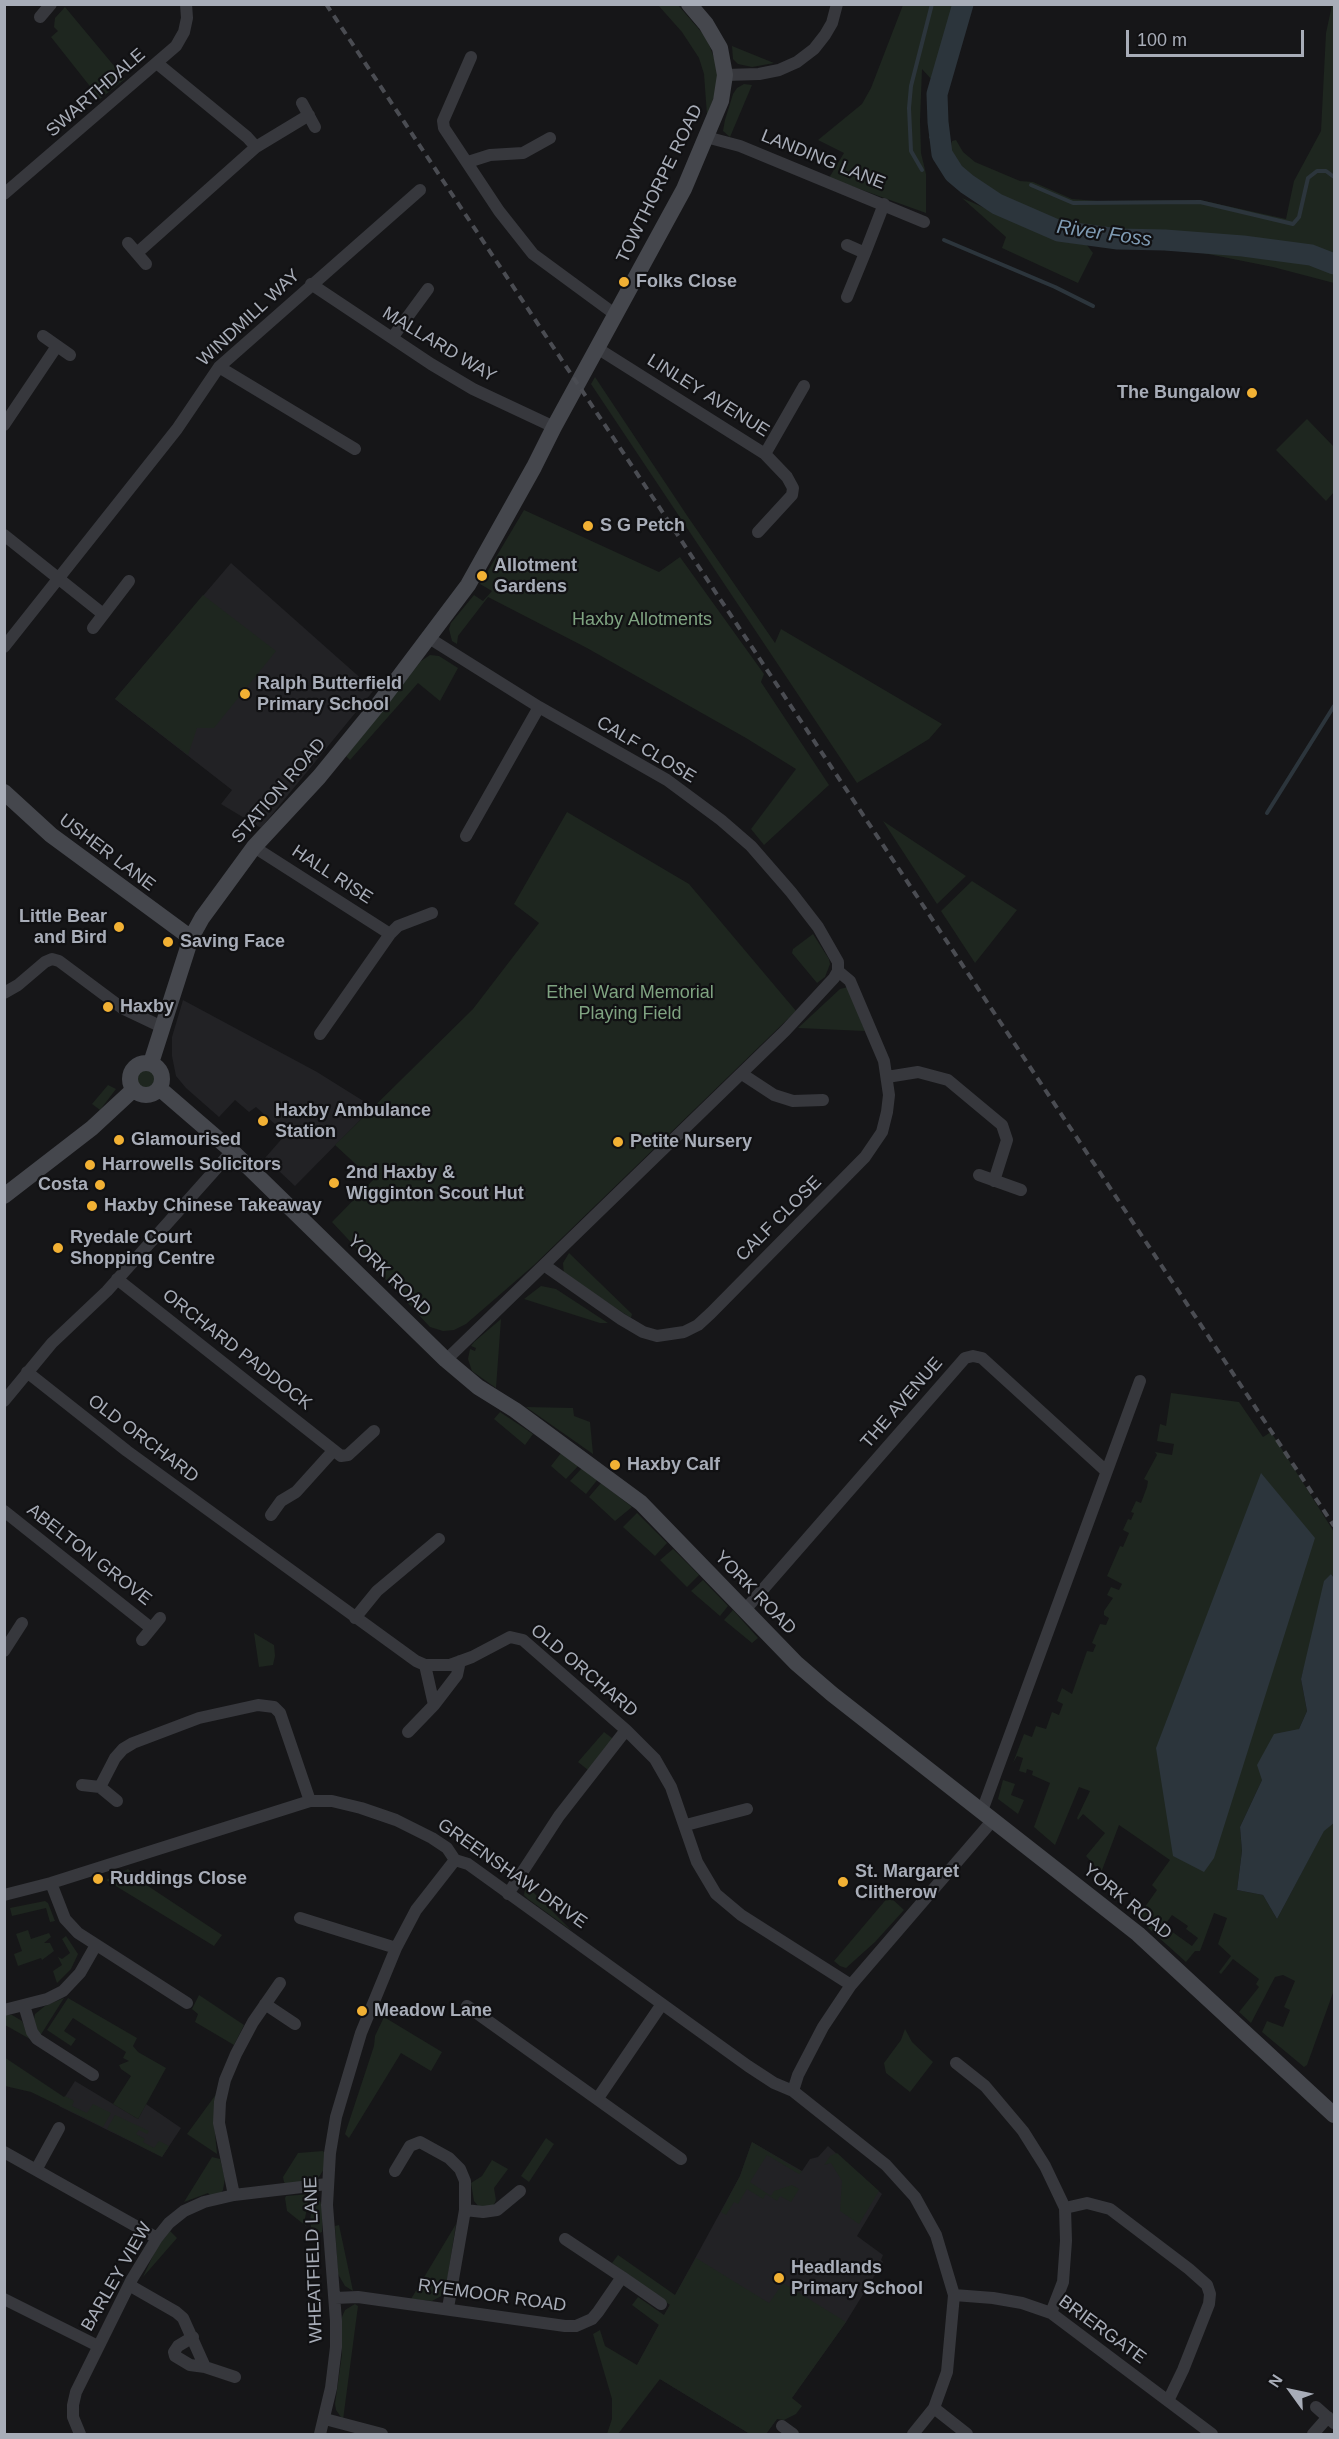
<!DOCTYPE html>
<html>
<head>
<meta charset="utf-8">
<style>
  body { margin:0 }
  #map { position:relative; width:1339px; height:2439px; overflow:hidden; background:#161618; font-family:Helvetica,sans-serif }
  canvas { display:block }
  .frame { position:absolute; inset:0; border:6px solid #a8adb8; pointer-events:none }
  .north { position:absolute; left:1261px; top:2361px; width:60px; height:60px; -webkit-text-stroke:4px #111113; paint-order:stroke; rotate:303deg; font-size:16px; font-weight:700; line-height:24px; text-align:center; color:#a8adb8 }
  .north::after { content:''; display:block; margin:auto; width:21px; height:27px; background:#a8adb8; clip-path:polygon(50% 0,100% 100%,50% 72%,0 100%) }
  .scale { position:absolute; left:1126px; top:30px; width:178px; height:27px; box-sizing:border-box; border:3px solid #a8adb8; border-top:0; padding-left:8px; font-size:18px; line-height:21px; white-space:nowrap; color:#a8adb8; -webkit-text-stroke:4px #111113; paint-order:stroke }
</style>
</head>
<body>
<div id="map">
<canvas width="1339" height="2439"></canvas>
<div class="frame"></div>
<div class="north">N</div>
<div class="scale">100 m</div>
</div>
<script>
const ctx = document.querySelector('canvas').getContext('2d');
ctx.lineJoin = 'round';
function fillPath(path, color) {
  ctx.fillStyle = color;
  ctx.fill(path, 'evenodd');
}
function poly(rows) {
  const path = new Path2D();
  for (const r of rows) {
    if (r.length === 3) {
      path.moveTo(r[0] + r[2], r[1]);
      path.arc(r[0], r[1], r[2], 0, 2 * Math.PI);
      continue;
    }
    path.moveTo(r[0], r[1]);
    for (let i = 2; i < r.length; i += 2) path.lineTo(r[i], r[i + 1]);
  }
  return path;
}
function strokePath(path, color, width, dash) {
  ctx.strokeStyle = color;
  ctx.lineWidth = width;
  ctx.lineCap = dash ? 'butt' : 'round';
  ctx.setLineDash(dash || []);
  ctx.stroke(path);
}
function write(font, color, halo, rows, align = 'center') {
  ctx.font = font + ' Helvetica,sans-serif';
  ctx.lineWidth = 4.5;
  ctx.setLineDash([]);
  ctx.textBaseline = 'middle';
  ctx.strokeStyle = halo;
  ctx.fillStyle = color;
  for (const [text, x, y, turn = 0] of rows) {
    ctx.save();
    ctx.translate(x, y);
    ctx.rotate((+turn || 0) * Math.PI / 180);
    ctx.textAlign = isNaN(turn) ? turn : align;
    if (halo) ctx.strokeText(text, 0, 0);
    ctx.fillText(text, 0, 0);
    ctx.restore();
  }
}
fillPath(poly([
  [231,563,374,690,261,828,221,804,232,790,115,699],
  [183,1000,317,1072,373,1107,295,1186,265,1158,286,1134,256,1107,249,1112,235,1100,219,1117,186,1088,176,1076,172,1056,172,1037],
  [75,2081,138,2119,146,2104,181,2128,162,2157,59,2106],
  [752,2142,802,2171,810,2159,818,2157,828,2146,882,2194,857,2236,883,2255,881,2260,883,2262,846,2322,766,2434,750,2434,637,2365,740,2176]
]), '#222225');
fillPath(poly([
  [658,5,678,5,704,35,710,47,718,69,716,92,707,115,704,74,699,58,682,32],
  [903,5,956,5,933,81,922,69,920,121,921,153,926,174,926,213,829,178,844,153,818,140,862,104,871,88],
  [1332,5,1334,5,1334,254,1276,242,1140,235,1095,229,1041,216,985,191,963,170,950,151,952,141,956,140,963,152,975,162,1020,181,1033,182,1072,199,1098,201,1200,200,1286,219,1294,181,1321,131,1326,33],
  [65,7,125,79,100,99,51,37,58,31,54,27,55,18],
  [732,46,774,63,752,67,738,64,733,59],
  [744,84,752,85,730,137,723,131,725,120,733,94,737,88],
  [962,198,1026,226,1087,245,1093,253,1078,283,1002,248,1006,237],
  [1200,245,1245,250,1334,267,1334,283,1273,267,1198,252],
  [595,377,688,517,775,643,781,629,942,724,929,739,857,783,591,384],
  [1307,419,1334,447,1334,492,1326,501,1276,450],
  [524,510,659,572,680,557,764,674,761,682,829,785,764,845,751,829,796,769,746,738,587,648,488,597,458,636,457,644,452,641,449,629,451,623,474,595,483,601,492,591,480,584],
  [203,595,276,651,214,728,197,728,188,755,115,699],
  [430,655,439,656,458,668,440,701,418,683,350,760,346,756,421,661],
  [567,812,689,884,796,1011,534,1265,466,1324,454,1330,443,1331,430,1327,332,1222,373,1180,335,1145,473,1009,539,923,514,904],
  [883,821,966,876,937,904],
  [972,881,1017,910,975,963,941,911],
  [813,934,829,959,830,964,825,977,817,983,792,953,793,949],
  [848,987,865,1031,798,1028,840,989],
  [145,1078,10],
  [108,1085,116,1089,100,1110,92,1104],
  [569,1253,632,1314,631,1318,564,1274,563,1263],
  [541,1286,556,1289,608,1323,600,1323,524,1299],
  [501,1319,496,1388,472,1371,468,1359,470,1349,475,1351,476,1348,471,1346,474,1342],
  [1171,1393,1239,1402,1263,1437,1271,1432,1334,1532,1334,1578,1331,1574,1301,1679,1307,1711,1299,1729,1262,1780,1240,1827,1242,1851,1237,1890,1263,1895,1277,1919,1324,1830,1334,1823,1334,1990,1307,2065,1304,2067,1262,2032,1267,2021,1283,2027,1290,2010,1284,2007,1295,1981,1283,1975,1275,1977,1251,2023,1239,2012,1259,1987,1256,1984,1259,1979,1233,1959,1221,1974,1219,1972,1231,1956,1218,1944,1227,1918,1214,1913,1200,1951,1195,1951,1186,1962,1137,1918,1157,1890,1152,1885,1170,1860,1119,1825,1096,1886,1093,1881,1095,1866,1086,1856,1105,1833,1083,1814,1078,1820,1077,1818,1090,1791,1079,1787,1055,1845,1034,1827,1050,1783,1032,1775,1033,1771,1027,1769,1026,1773,1019,1771,1023,1758,1017,1756,1013,1763,1024,1734,1032,1737,1036,1726,1046,1729,1052,1712,1059,1715,1063,1704,1057,1701,1062,1688,1072,1694,1087,1651,1093,1652,1096,1645,1092,1643,1100,1624,1106,1625,1109,1618,1104,1615,1104,1611,1113,1598,1107,1595,1111,1587,1119,1590,1122,1584,1107,1576,1120,1546,1123,1547,1129,1533,1123,1530,1128,1519,1131,1520,1134,1513,1131,1512,1136,1501,1141,1503,1147,1487,1148,1481,1144,1479,1157,1455,1155,1452,1172,1455,1174,1444,1157,1441,1160,1424,1166,1426],
  [1172,1915,1188,1926,1186,1929,1198,1938,1192,1946,1164,1926],
  [526,1407,573,1408,574,1416,590,1422,593,1454],
  [500,1412,533,1434,525,1445,494,1419],
  [561,1453,579,1465,566,1479,551,1466],
  [582,1468,598,1479,586,1494,570,1481],
  [601,1483,632,1507,615,1521,589,1497],
  [637,1513,667,1543,655,1556,623,1527],
  [673,1549,699,1575,687,1587,660,1560],
  [703,1580,728,1606,720,1616,691,1591],
  [733,1610,758,1638,752,1643,724,1620],
  [254,1633,274,1645,275,1656,273,1665,259,1667],
  [604,1732,612,1738,613,1741,588,1770,578,1762],
  [1003,1780,1015,1784,1011,1795,1024,1800,1018,1814,998,1799],
  [128,1869,148,1886,222,1935,214,1946,106,1880],
  [526,1885,572,1931,528,1899,524,1895],
  [889,1896,904,1910,875,1942,846,1968,840,1966,834,1961],
  [45,1901,48,1903,55,1921,50,1922,46,1908,12,1916,10,1908],
  [28,1930,31,1939,49,1933,51,1937,44,1943,50,1943,54,1951,42,1960,41,1958,18,1966,14,1954,22,1951,16,1934],
  [66,1936,78,1954,71,1969,57,1983,53,1971,62,1965,58,1957,62,1959,70,1953,62,1939],
  [199,1995,244,2025,234,2045,195,2022,198,2014,192,2009],
  [64,1998,40,2036,33,2023,35,2014,45,2006],
  [68,1998,137,2038,133,2046,138,2052,166,2068,138,2119,113,2104,131,2076,121,2069,119,2065,129,2061,123,2058,126,2052,73,2018,64,2031,76,2039,71,2046,47,2030],
  [5,2015,12,2015,22,2021,30,2039,5,2025],
  [384,2017,442,2052,431,2071,401,2053,349,2138,345,2134,374,2046,375,2036],
  [905,2029,912,2042,933,2062,910,2092,886,2073,884,2063,901,2040],
  [4,2057,64,2097,65,2096,74,2101,72,2106,87,2113,93,2104,111,2113,103,2127,31,2092,5,2086],
  [217,2093,214,2122,217,2154,187,2134],
  [115,2115,149,2131,147,2134,139,2130,136,2134,145,2139,143,2142,154,2148,159,2141,169,2146,162,2157,107,2129],
  [546,2138,554,2144,529,2182,521,2176],
  [752,2142,802,2172,799,2174,767,2155,750,2182,771,2196,774,2191,792,2185,799,2189,791,2202,780,2196,777,2201,766,2194,763,2199,747,2189,738,2204,734,2202,726,2215,721,2212,740,2176],
  [323,2151,326,2155,324,2169,317,2180,287,2185,284,2182,283,2177,298,2153],
  [837,2153,879,2191,859,2224,840,2211,842,2181,831,2163,824,2165,830,2156],
  [212,2157,220,2159,225,2178,223,2190,220,2194,211,2196,208,2193,184,2202],
  [492,2160,508,2169,494,2188,496,2200,493,2207,479,2207,474,2201,471,2183,482,2176],
  [310,2194,305,2218,306,2226,287,2211,285,2198,286,2196],
  [314,2196,320,2201,323,2210,322,2232,317,2234,312,2233,310,2220],
  [456,2224,445,2294,432,2301,411,2299],
  [339,2225,353,2291,345,2286,338,2274,335,2226],
  [170,2231,177,2238,143,2277,157,2247],
  [618,2255,675,2295,696,2258,769,2303,783,2283,846,2322,792,2398,802,2406,796,2414,784,2420,777,2419,766,2434,750,2434,660,2379,618,2434,607,2434,612,2419,612,2399,593,2334,600,2330,605,2346,637,2365,659,2325,632,2305,638,2297,664,2315,670,2305,612,2263],
  [355,2304,358,2306,343,2420,336,2410,335,2404,342,2354,342,2317,345,2310]
]), '#1e261f');
fillPath(poly([
  [1261,1473,1315,1538,1214,1858,1204,1872,1173,1856,1156,1748],
  [1331,1574,1334,1578,1334,1823,1324,1831,1277,1919,1263,1895,1237,1890,1242,1851,1240,1827,1262,1780,1257,1765,1274,1734,1299,1729,1307,1711,1301,1679,1324,1581]
]), '#2c353c');
strokePath(poly([
  [931,137,940,142],
  [935,151,941,148],
  [922,170,911,151,909,108,911,86,932,4],
  [1031,185,1073,203,1200,202,1293,224,1299,217,1308,178,1317,171,1326,171,1334,177],
  [944,240,1055,287,1093,306],
  [1267,813,1334,706]
]), '#2c353c', 4);
strokePath(poly([
  [963,4,937,94,938,122,942,154,954,173,967,184,997,204,1059,231,1118,239,1165,240,1243,246,1311,255,1334,264]
]), '#2c353c', 21);
strokePath(poly([
  [40,17,51,4],
  [471,57,443,121,444,128,499,211,533,254,616,315],
  [158,64,247,137,256,147],
  [725,75,759,74,779,70,797,62,814,49,825,35,832,23,837,4],
  [302,103,315,127],
  [706,137,740,146,924,222],
  [468,162,490,155,523,153,550,138],
  [4,194,176,46,184,32,187,18,186,4],
  [128,243,146,264],
  [847,245,865,253,884,204],
  [137,253,256,147,309,115],
  [311,284,431,364,473,389,554,427],
  [847,297,865,253],
  [43,336,70,355],
  [392,338,428,289],
  [597,348,765,454,804,386],
  [219,367,355,449],
  [4,425,57,346],
  [758,532,792,495,793,488,787,477,765,454],
  [4,535,103,614],
  [93,628,129,581],
  [429,638,539,707,667,780,721,820,751,846,791,892,818,927,838,962,838,971,834,978,785,1031,446,1360],
  [4,647,177,429,219,367,420,190],
  [466,836,539,707],
  [254,847,390,934],
  [4,993,18,985,45,962,52,959,59,961,122,1008,162,1027],
  [320,1034,390,934,398,926,432,913],
  [742,1074,774,1095,793,1101,823,1100],
  [887,1077,918,1072,948,1080,1002,1125,1007,1140,994,1181],
  [979,1175,1021,1190],
  [544,1265,621,1319,643,1332,657,1336,684,1332,698,1325,711,1313,865,1157,882,1132,887,1112,889,1095,884,1061,850,981,838,971],
  [117,1279,341,1456,348,1455,374,1431],
  [27,1372,127,1451,416,1661,425,1665,450,1665,472,1657,510,1637,523,1640,626,1730,655,1759,671,1787,697,1862,716,1894,741,1915,851,1985],
  [4,1401,52,1343,107,1291,232,1151],
  [4,1511,151,1628],
  [271,1515,281,1501,296,1492,333,1451],
  [744,1611,965,1358,973,1356,982,1358,1106,1471],
  [355,1618,377,1591,439,1539],
  [142,1640,160,1618],
  [4,1651,22,1623],
  [425,1665,434,1705],
  [408,1732,434,1705,457,1675,460,1661],
  [82,1785,100,1787,117,1801],
  [100,1787,115,1758,123,1749,133,1743,199,1718,258,1705,274,1707,280,1713,310,1801],
  [982,1811,1140,1381],
  [686,1825,747,1809],
  [51,1883,65,1919,78,1933,187,2003],
  [508,1894,559,1816,626,1730],
  [4,1895,51,1883,310,1801,332,1801,361,1808,396,1820,432,1838,447,1848,455,1860,468,1864,748,2066,774,2083,793,2091,886,2165,915,2197,936,2235,954,2295,947,2372,934,2408,913,2434],
  [300,1918,396,1948],
  [265,2004,295,2024],
  [24,2005,32,2032,37,2039,93,2075],
  [467,2006,681,2159],
  [4,2010,47,1999,63,1991,80,1973,96,1945],
  [956,2063,985,2086,1023,2131,1045,2166,1065,2208,1066,2241,1063,2282,1051,2313],
  [793,2091,798,2075,823,2027,851,1985,993,1820],
  [598,2098,662,2004],
  [4,2152,157,2238],
  [36,2170,59,2128],
  [395,2171,410,2146,420,2142,449,2158,460,2169,465,2181,465,2210,448,2308],
  [234,2195,219,2123,220,2102,225,2080,236,2054,253,2022,280,1983],
  [1065,2208,1087,2203,1110,2209,1189,2269,1207,2285,1210,2294,1209,2304,1183,2370,1168,2401],
  [465,2210,483,2212,497,2210,520,2191],
  [622,2277,661,2304],
  [129,2285,176,2312,183,2318,205,2367],
  [954,2295,993,2298,1022,2303,1051,2313,1212,2434],
  [335,2298,358,2297,565,2326,576,2326,592,2319,598,2312,622,2277,565,2239],
  [4,2299,98,2346],
  [193,2337,178,2346,174,2352,175,2356,190,2365,205,2367,235,2377],
  [1316,2407,1334,2423],
  [934,2408,967,2434],
  [325,2419,382,2434],
  [782,2426,793,2434],
  [80,2434,73,2417,73,2405,76,2392,132,2279,157,2238,169,2223,184,2211,204,2202,234,2195,327,2184],
  [320,2434,331,2388,336,2347,336,2321,327,2205,330,2153,336,2117,361,2033,396,1948,416,1910,455,1860],
  [1313,2434,1328,2417]
]), '#37383d', 12);
strokePath(poly([
  [4,792,51,835,191,938],
  [146,1079,16],
  [151,1063,191,938,202,918,254,847,319,777,377,706,468,585,534,467,554,427,684,189,721,101,725,75,720,48,706,24,689,4],
  [159,1088,232,1151,446,1360,478,1387,515,1410,641,1503,796,1663,832,1694,1138,1934,1334,2115],
  [4,1196,92,1128,133,1090]
]), '#45474d', 16);
strokePath(poly([
  [326,4,1334,1526]
]), '#4a4c52', 4, [8, 6]);
for (const [x, y, r, color] of [
  [624,282,6,"#f2b134"],
  [1252,393,6,"#f2b134"],
  [588,526,6,"#f2b134"],
  [482,576,6,"#f2b134"],
  [245,694,6,"#f2b134"],
  [119,927,6,"#f2b134"],
  [168,942,6,"#f2b134"],
  [108,1007,6,"#f2b134"],
  [263,1121,6,"#f2b134"],
  [119,1140,6,"#f2b134"],
  [618,1142,6,"#f2b134"],
  [90,1165,6,"#f2b134"],
  [334,1183,6,"#f2b134"],
  [100,1185,6,"#f2b134"],
  [92,1206,6,"#f2b134"],
  [58,1248,6,"#f2b134"],
  [615,1465,6,"#f2b134"],
  [98,1879,6,"#f2b134"],
  [843,1882,6,"#f2b134"],
  [362,2011,6,"#f2b134"],
  [779,2278,6,"#f2b134"]
]) {
  const dot = new Path2D();
  dot.arc(x, y, r, 0, 2 * Math.PI);
  ctx.fillStyle = color;
  ctx.fill(dot);
  strokePath(dot, '#111113', 2);
}
write('18px', '#a8adb8', '#111113', [
  ["SWARTHDALE",96,93,-41],
  ["LANDING LANE",823,160,22],
  ["TOWTHORPE ROAD",660,184,-64],
  ["WINDMILL WAY",249,318,-43],
  ["MALLARD WAY",439,345,31],
  ["LINLEY AVENUE",708,396,32],
  ["CALF CLOSE",646,750,31],
  ["STATION ROAD",279,791,-49],
  ["USHER LANE",107,853,37],
  ["HALL RISE",332,875,33],
  ["CALF CLOSE",779,1219,-45],
  ["YORK ROAD",389,1276,44],
  ["ORCHARD PADDOCK",237,1350,38],
  ["THE AVENUE",902,1403,-49],
  ["OLD ORCHARD",143,1439,37],
  ["ABELTON GROVE",89,1555,38],
  ["YORK ROAD",755,1593,46],
  ["OLD ORCHARD",584,1671,40],
  ["GREENSHAW DRIVE",512,1874,35],
  ["YORK ROAD",1127,1902,39],
  ["WHEATFIELD LANE",314,2260,-92],
  ["BARLEY VIEW",117,2277,-60],
  ["RYEMOOR ROAD",492,2296,8],
  ["BRIERGATE",1102,2330,36]
]);
write('bold 18px', '#a8adb8', '#111113', [
  ["Folks Close",636,282],
  ["The Bungalow",1240,393,"right"],
  ["S G Petch",600,526],
  ["Allotment",494,566],
  ["Gardens",494,587],
  ["Ralph Butterfield",257,684],
  ["Primary School",257,705],
  ["Little Bear",107,917,"right"],
  ["and Bird",107,938,"right"],
  ["Saving Face",180,942],
  ["Haxby",120,1007],
  ["Haxby Ambulance",275,1111],
  ["Station",275,1132],
  ["Glamourised",131,1140],
  ["Petite Nursery",630,1142],
  ["Harrowells Solicitors",102,1165],
  ["2nd Haxby &",346,1173],
  ["Wigginton Scout Hut",346,1194],
  ["Costa",88,1185,"right"],
  ["Haxby Chinese Takeaway",104,1206],
  ["Ryedale Court",70,1238],
  ["Shopping Centre",70,1259],
  ["Haxby Calf",627,1465],
  ["St. Margaret",855,1872],
  ["Clitherow",855,1893],
  ["Ruddings Close",110,1879],
  ["Meadow Lane",374,2011],
  ["Headlands",791,2268],
  ["Primary School",791,2289]
], 'left');
write('18px', '#7fa381', '#111113', [
  ["Haxby Allotments",642,620],
  ["Ethel Ward Memorial",630,993],
  ["Playing Field",630,1014]
]);
write('italic 20px', '#7f9bb3', '#111113', [
  ["River Foss",1104,234,8]
]);
</script>
</body>
</html>
